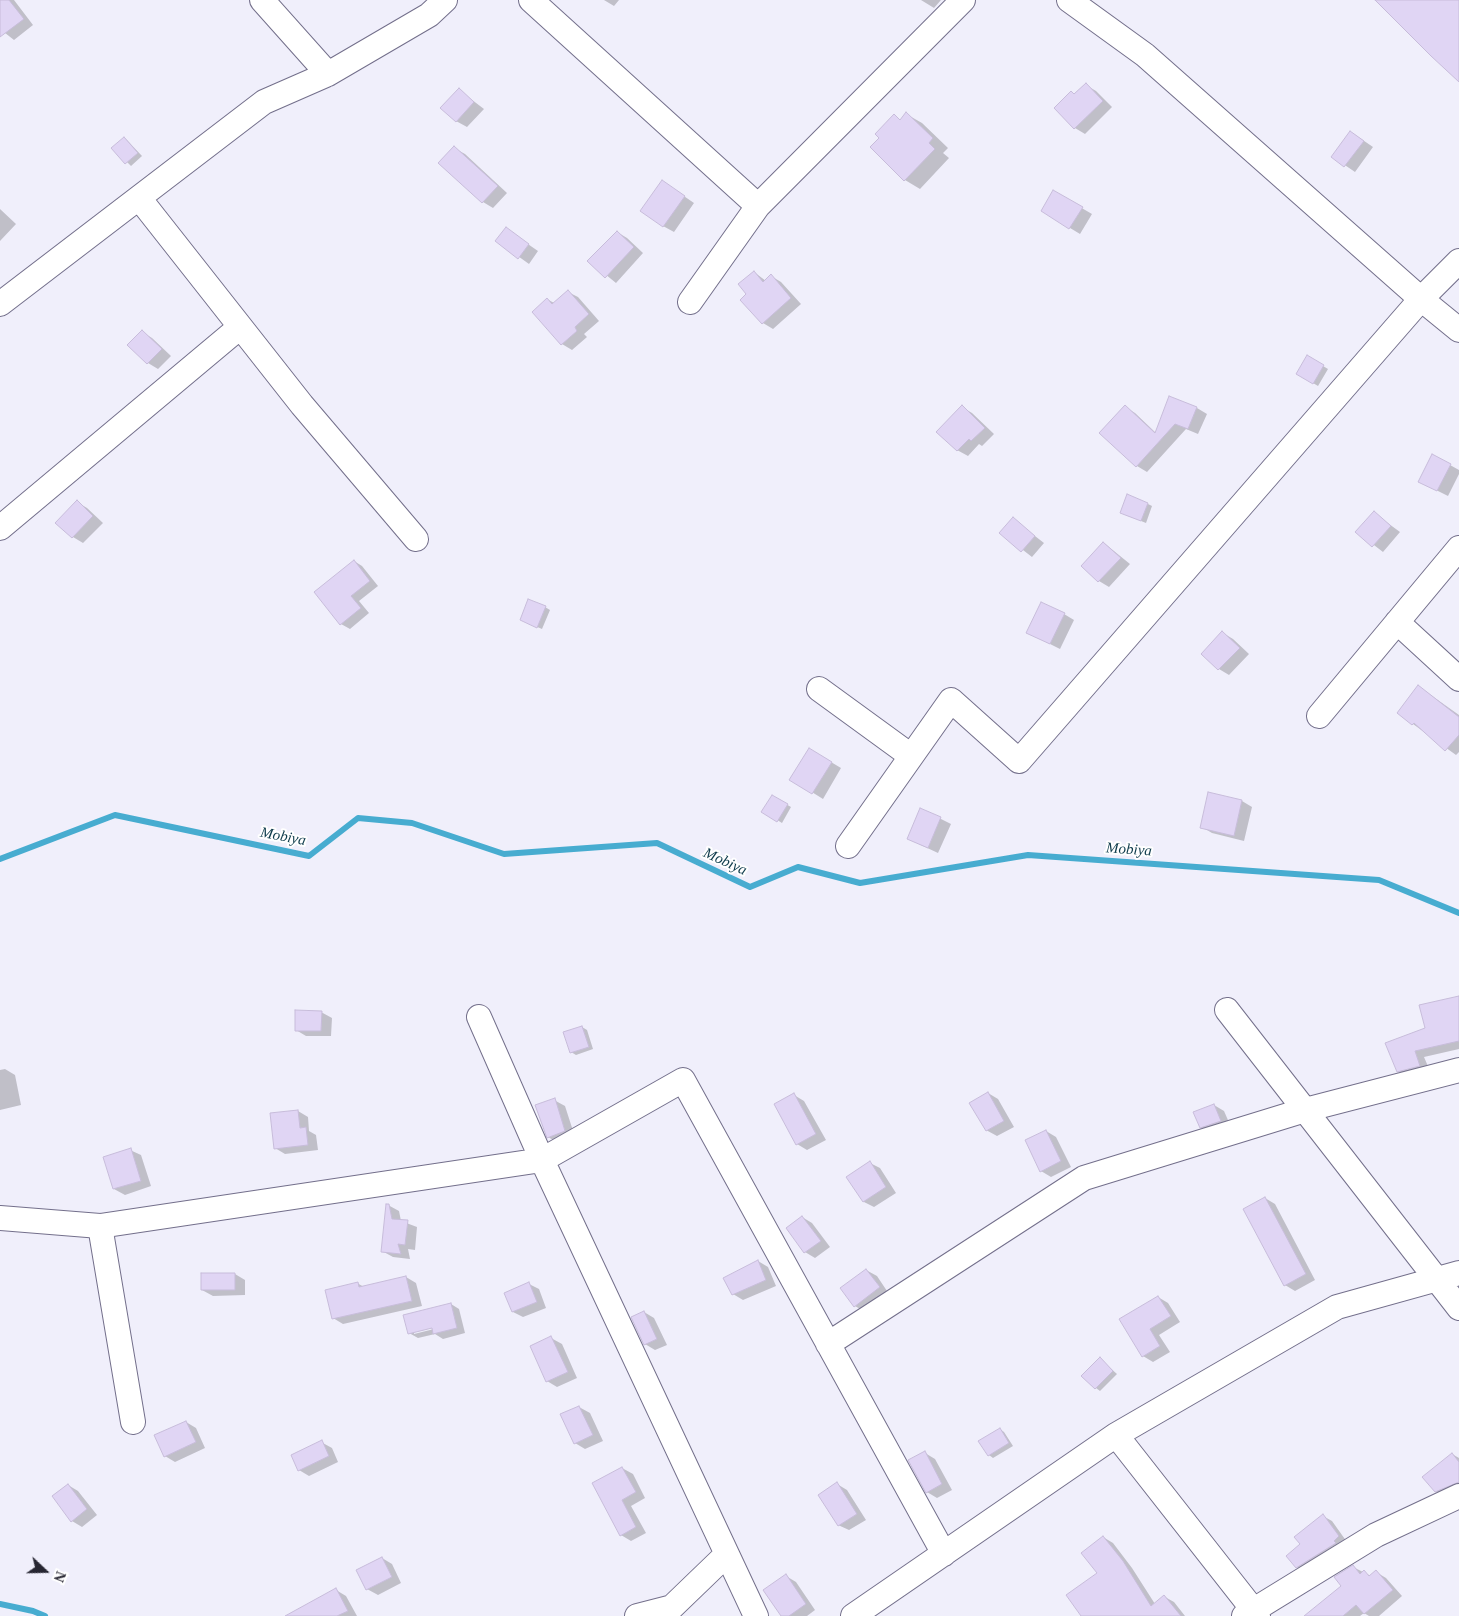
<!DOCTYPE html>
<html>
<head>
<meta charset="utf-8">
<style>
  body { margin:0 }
  #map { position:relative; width:1459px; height:1616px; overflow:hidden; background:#f0effb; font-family:Georgia,serif }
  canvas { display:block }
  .north { position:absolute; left:20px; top:1546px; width:50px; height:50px; -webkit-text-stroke:4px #fff; paint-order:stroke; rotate:111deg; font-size:14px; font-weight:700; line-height:20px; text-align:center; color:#272632 }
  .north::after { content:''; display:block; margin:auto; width:18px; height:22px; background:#272632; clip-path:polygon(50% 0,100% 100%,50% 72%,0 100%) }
</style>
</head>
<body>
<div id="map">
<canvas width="1459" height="1616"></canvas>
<div class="north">N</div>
</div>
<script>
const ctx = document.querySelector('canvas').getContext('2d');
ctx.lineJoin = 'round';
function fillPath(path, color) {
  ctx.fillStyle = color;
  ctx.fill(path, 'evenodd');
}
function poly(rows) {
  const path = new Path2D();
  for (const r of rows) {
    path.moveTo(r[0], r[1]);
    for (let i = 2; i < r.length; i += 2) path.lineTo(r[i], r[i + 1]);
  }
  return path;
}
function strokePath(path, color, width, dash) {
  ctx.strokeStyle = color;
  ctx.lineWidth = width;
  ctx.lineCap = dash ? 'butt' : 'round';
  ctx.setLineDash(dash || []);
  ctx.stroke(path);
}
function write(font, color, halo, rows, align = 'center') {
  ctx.font = font + ' Georgia,serif';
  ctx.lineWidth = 4;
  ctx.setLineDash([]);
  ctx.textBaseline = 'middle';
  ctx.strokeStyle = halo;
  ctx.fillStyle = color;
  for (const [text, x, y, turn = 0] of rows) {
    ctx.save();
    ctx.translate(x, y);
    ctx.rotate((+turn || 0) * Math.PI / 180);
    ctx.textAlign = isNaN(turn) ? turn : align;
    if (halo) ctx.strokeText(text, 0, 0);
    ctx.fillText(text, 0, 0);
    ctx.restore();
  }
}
fillPath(poly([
  [0,0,14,0,33,25,14,40,0,29],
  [604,0,619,0,614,6],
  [921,0,941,0,934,8],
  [1086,85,1096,91,1112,107,1085,134,1075,128,1075,95],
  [459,90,484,109,467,127,456,121],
  [906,114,922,123,948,148,943,153,949,158,920,189,905,180,881,139,894,116,901,120],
  [1351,132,1373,147,1355,172,1333,157],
  [125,138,142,156,131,166,113,148],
  [454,148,465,154,507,193,493,208,483,202,440,163],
  [672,188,694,203,674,232,663,226],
  [1054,192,1092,214,1080,234,1042,211],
  [0,209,16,224,0,241],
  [506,229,538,251,529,264,497,241],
  [617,232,627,238,643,253,616,283,589,261],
  [754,272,766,281,771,276,781,282,801,304,773,329,763,323,748,294],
  [568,292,578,297,599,321,584,334,587,337,572,350,562,344,547,299,554,303],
  [142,332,152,338,171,356,158,369,148,363,129,345],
  [1308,357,1328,369,1318,386,1298,374],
  [962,407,972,413,994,434,982,446,979,444,968,456,957,450],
  [1125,407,1135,413,1156,433,1197,408,1207,414,1198,434,1186,429,1147,472,1137,466],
  [1450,465,1459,470,1459,474,1448,496,1430,487],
  [77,502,87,508,103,523,83,543,73,537,57,523],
  [1148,504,1152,506,1146,523,1126,515],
  [1374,513,1400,532,1383,552,1357,532],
  [1013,519,1044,543,1032,557,1001,533],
  [1104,543,1130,564,1109,587,1099,581,1083,566],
  [354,561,362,566,378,586,359,601,369,613,350,629,341,624],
  [545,607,550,610,542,629,526,622],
  [1064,614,1074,620,1060,649,1038,638],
  [1223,633,1233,639,1249,654,1229,675,1219,669],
  [1418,686,1459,715,1459,752,1456,755,1413,724],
  [809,749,841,768,823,799,791,779],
  [772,796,791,807,782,823,763,811],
  [1242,801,1252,807,1244,841,1212,833,1202,827],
  [921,809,951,824,938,853,908,839],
  [1459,997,1459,1049,1424,1057,1430,1071,1408,1077,1398,1071,1426,1028],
  [321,1012,332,1018,331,1036,306,1036,296,1030],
  [582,1027,587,1030,593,1049,576,1055,571,1052],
  [5,1069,15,1075,21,1105,0,1110,0,1070],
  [988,1093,998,1099,1014,1127,997,1136,986,1130],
  [794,1095,804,1101,826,1140,807,1150,797,1144],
  [554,1100,565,1106,575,1137,558,1143,548,1137],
  [1214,1105,1224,1111,1231,1127,1211,1133,1201,1127],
  [298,1111,308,1117,309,1131,316,1135,318,1150,285,1154,275,1148],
  [1046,1131,1056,1137,1071,1167,1051,1177,1041,1171],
  [130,1150,141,1155,151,1186,125,1195,114,1189,105,1158],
  [870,1163,880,1168,896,1193,874,1207,864,1202,848,1177],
  [1265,1198,1275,1204,1315,1280,1295,1291,1285,1285],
  [388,1205,399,1211,401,1221,417,1227,415,1250,408,1249,410,1259,393,1257,382,1251],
  [802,1217,812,1223,830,1247,815,1258,805,1252],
  [758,1261,768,1267,776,1286,743,1300,733,1294],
  [866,1270,877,1276,889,1294,865,1312,855,1306],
  [235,1274,245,1280,245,1295,213,1296,202,1290],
  [406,1277,416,1283,422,1306,343,1324,333,1318,357,1283,364,1287],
  [529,1284,539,1289,546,1308,523,1317,513,1312],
  [1158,1297,1168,1303,1180,1322,1159,1335,1170,1352,1153,1362,1143,1356],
  [451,1304,459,1309,465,1333,443,1339,435,1334,418,1338,409,1333],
  [437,1325,438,1328,414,1334,414,1331],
  [644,1312,654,1318,667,1345,655,1350,645,1344],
  [551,1338,562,1344,577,1378,557,1387,547,1381],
  [1100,1359,1117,1374,1100,1391,1096,1388],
  [579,1407,590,1413,603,1441,585,1449,575,1443],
  [186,1422,196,1428,205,1448,175,1462,165,1456],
  [1000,1429,1004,1432,1013,1446,993,1458,989,1455],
  [321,1442,332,1448,338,1462,309,1476,299,1470],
  [925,1453,935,1459,952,1490,937,1498,927,1492],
  [1452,1454,1459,1458,1459,1491,1446,1497,1436,1491],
  [622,1468,633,1474,645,1498,631,1506,646,1533,631,1541,621,1535],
  [837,1484,847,1490,866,1520,849,1530,838,1525],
  [68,1485,78,1491,97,1515,82,1527,72,1521],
  [1323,1516,1332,1521,1347,1542,1306,1572,1297,1567,1302,1544],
  [1103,1537,1113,1543,1132,1568,1155,1604,1165,1597,1174,1602,1185,1616,1082,1616,1099,1574],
  [382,1558,392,1564,401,1583,378,1595,367,1589],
  [1353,1567,1371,1576,1376,1572,1386,1578,1402,1596,1379,1616,1369,1616,1364,1613,1360,1616,1306,1616,1342,1586],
  [786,1576,796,1582,815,1610,807,1616,783,1616],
  [336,1590,346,1596,357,1616,313,1616]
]), '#0003');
strokePath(poly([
  [0,859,115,815,309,856,358,818,412,823,504,854,657,843,750,887,798,867,860,883,1028,855,1379,880,1459,913],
  [0,1604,33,1611,45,1616]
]), '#47acd0', 6);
const building = poly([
  [0,0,9,0,24,19,0,37,0,0],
  [1375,0,1459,0,1459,82,1431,56,1375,0],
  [1086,83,1103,101,1074,129,1054,108,1071,91,1074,94,1086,83],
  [459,88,474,102,456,122,440,108,459,88],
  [906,112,933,138,929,143,935,149,904,181,870,147,879,138,875,134,894,114,900,120,906,112],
  [1350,131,1364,141,1344,167,1331,157,1350,131],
  [124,137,138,153,125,164,111,148,124,137],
  [454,146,498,186,482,203,438,163,454,146],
  [662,180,685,196,663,227,640,211,662,180],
  [1053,190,1083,207,1069,229,1041,211,1053,190],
  [506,227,529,244,518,259,495,241,506,227],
  [617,231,634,247,605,278,587,261,617,231],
  [754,271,763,282,771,274,791,298,762,324,740,300,746,294,738,284,754,271],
  [568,290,589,314,575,327,577,331,561,345,532,312,547,298,552,304,568,290],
  [142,330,162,349,147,364,127,345,142,330],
  [1307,355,1324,365,1313,384,1296,374,1307,355],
  [1169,396,1197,407,1188,429,1175,424,1136,467,1099,433,1125,405,1155,433,1169,396],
  [962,405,985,428,971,441,969,439,957,451,936,432,962,405],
  [1432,454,1451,464,1437,491,1418,482,1432,454],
  [1127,494,1148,503,1141,521,1120,513,1127,494],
  [77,500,93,516,72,538,55,523,77,500],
  [1374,511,1391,526,1372,547,1355,532,1374,511],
  [1013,517,1035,536,1021,552,999,533,1013,517],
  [1103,542,1121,558,1098,582,1081,566,1103,542],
  [354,560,370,581,351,596,361,608,340,625,314,592,354,560],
  [528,599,546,606,537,628,520,620,528,599],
  [1041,602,1065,613,1050,644,1026,633,1041,602],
  [1222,631,1240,648,1218,670,1201,654,1222,631],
  [1418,685,1459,717,1459,735,1445,751,1414,723,1412,725,1397,713,1418,685],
  [809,748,832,762,812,794,789,780,809,748],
  [1208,792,1242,800,1234,836,1200,828,1208,792],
  [772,795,788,804,777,822,761,812,772,795],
  [920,808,941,817,928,848,907,839,920,808],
  [1459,996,1459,1041,1415,1051,1420,1066,1397,1072,1385,1043,1425,1028,1419,1005,1459,996],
  [295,1010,322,1011,321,1031,295,1031,295,1010],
  [582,1026,589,1047,570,1053,563,1032,582,1026],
  [988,1092,1004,1121,986,1131,969,1103,988,1092],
  [794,1093,816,1134,796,1145,774,1104,794,1093],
  [555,1098,565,1131,547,1138,535,1105,555,1098],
  [1214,1104,1221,1121,1200,1128,1193,1112,1214,1104],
  [298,1110,300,1128,306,1127,308,1145,274,1149,270,1113,298,1110],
  [1046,1130,1061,1161,1040,1172,1025,1140,1046,1130],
  [131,1148,141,1181,113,1189,103,1157,131,1148],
  [870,1161,886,1187,863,1202,846,1177,870,1161],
  [1265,1197,1306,1274,1284,1286,1243,1209,1265,1197],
  [386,1204,389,1204,392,1219,408,1220,405,1245,398,1244,401,1254,381,1252,386,1204],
  [802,1216,821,1241,804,1253,786,1228,802,1216],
  [758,1260,766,1280,732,1295,723,1278,758,1260],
  [866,1269,880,1287,854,1307,840,1288,866,1269],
  [201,1273,235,1273,235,1290,201,1290,201,1273],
  [406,1276,412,1301,332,1319,325,1290,358,1282,359,1287,406,1276],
  [529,1282,537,1302,512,1312,504,1293,529,1282],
  [1158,1296,1171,1316,1150,1329,1160,1346,1142,1357,1119,1319,1158,1296],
  [451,1303,457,1328,433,1334,432,1328,408,1334,403,1315,451,1303],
  [644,1311,657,1339,644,1345,631,1317,644,1311],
  [551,1336,568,1372,546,1382,530,1346,551,1336],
  [1100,1357,1113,1371,1095,1389,1081,1376,1100,1357],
  [579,1406,593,1435,574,1444,560,1414,579,1406],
  [186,1421,196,1442,164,1457,154,1435,186,1421],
  [1000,1428,1009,1443,988,1456,978,1441,1000,1428],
  [322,1440,329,1456,298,1471,291,1455,322,1440],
  [925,1451,942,1484,926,1493,908,1460,925,1451],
  [1452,1453,1459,1462,1459,1482,1435,1492,1422,1477,1452,1453],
  [622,1467,636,1492,622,1500,636,1527,620,1536,592,1483,622,1467],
  [837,1482,857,1514,838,1526,818,1495,837,1482],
  [68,1484,87,1509,71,1522,52,1496,68,1484],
  [1323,1514,1339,1536,1334,1541,1336,1543,1296,1568,1286,1556,1300,1544,1294,1537,1323,1514],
  [1103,1536,1123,1561,1151,1606,1164,1595,1181,1616,1081,1616,1066,1595,1097,1573,1081,1553,1103,1536],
  [382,1557,392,1577,366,1590,356,1570,382,1557],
  [1353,1565,1360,1574,1364,1570,1369,1576,1376,1570,1393,1590,1364,1614,1356,1605,1343,1616,1304,1616,1341,1586,1334,1577,1353,1565],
  [786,1574,806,1604,789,1616,781,1616,763,1590,786,1574],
  [336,1588,348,1611,337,1616,285,1616,336,1588]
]);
fillPath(building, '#e0d5f4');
strokePath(building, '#c7bcda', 1);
const minor = poly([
  [262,0,328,74],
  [531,0,758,206],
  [1069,0,1145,55,1421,299,1459,330],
  [139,198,302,405,416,539],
  [690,302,758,206,963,0],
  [0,304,264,102,328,74,429,15,445,0],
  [0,528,240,327],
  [1397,622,1459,679],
  [819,689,911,756],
  [1319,716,1459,548],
  [848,846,951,700,1019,761,1421,299,1459,261],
  [1227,1010,1459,1308],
  [479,1017,542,1160,756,1616],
  [0,1218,100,1226,542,1160,683,1080,944,1554],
  [100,1226,133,1422],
  [828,1344,1084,1178,1305,1110,1459,1070],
  [1116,1435,1258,1616],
  [637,1616,672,1607,726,1555],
  [853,1616,1116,1435,1337,1307,1459,1273],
  [1244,1616,1376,1535,1459,1496]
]);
strokePath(minor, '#736f8b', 26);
strokePath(minor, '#fff', 24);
write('italic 15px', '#0e3b4b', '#fff', [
  ["Mobiya",283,837,11],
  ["Mobiya",1129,850,4],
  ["Mobiya",725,862,25]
]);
</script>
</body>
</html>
